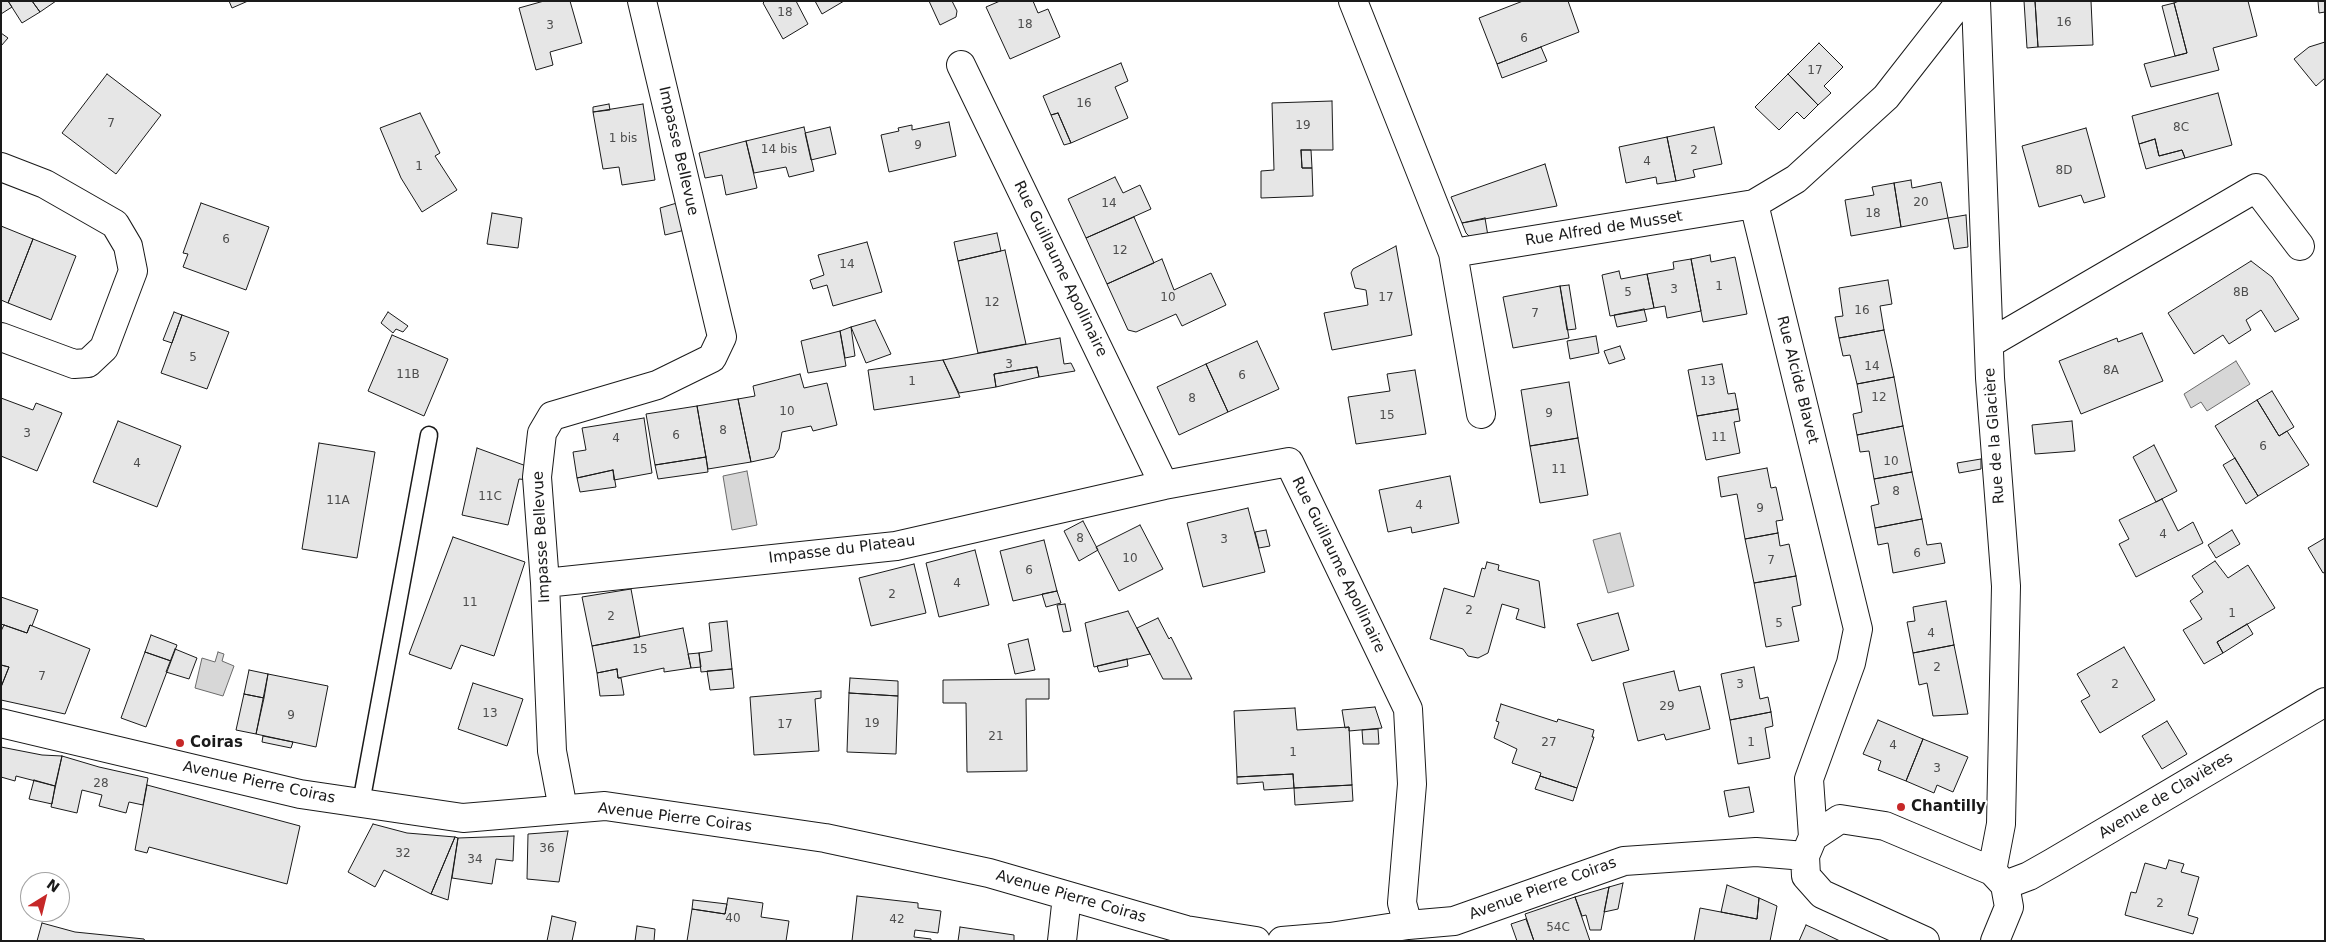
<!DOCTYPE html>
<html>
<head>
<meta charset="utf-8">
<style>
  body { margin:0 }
  #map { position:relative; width:2326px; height:942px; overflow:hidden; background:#fff; font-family:"DejaVu Sans",sans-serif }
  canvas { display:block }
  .frame { position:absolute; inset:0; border:2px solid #1a1a1a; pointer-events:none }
  .north { position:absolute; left:20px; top:872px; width:50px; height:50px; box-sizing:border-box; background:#fff; border:1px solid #a3a3a3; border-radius:50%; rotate:36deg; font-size:14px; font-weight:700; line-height:20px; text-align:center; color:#1a1a1a }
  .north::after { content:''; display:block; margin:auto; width:18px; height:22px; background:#c62828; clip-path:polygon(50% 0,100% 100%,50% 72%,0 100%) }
</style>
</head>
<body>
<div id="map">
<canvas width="2326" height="942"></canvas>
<div class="frame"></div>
<div class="north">N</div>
</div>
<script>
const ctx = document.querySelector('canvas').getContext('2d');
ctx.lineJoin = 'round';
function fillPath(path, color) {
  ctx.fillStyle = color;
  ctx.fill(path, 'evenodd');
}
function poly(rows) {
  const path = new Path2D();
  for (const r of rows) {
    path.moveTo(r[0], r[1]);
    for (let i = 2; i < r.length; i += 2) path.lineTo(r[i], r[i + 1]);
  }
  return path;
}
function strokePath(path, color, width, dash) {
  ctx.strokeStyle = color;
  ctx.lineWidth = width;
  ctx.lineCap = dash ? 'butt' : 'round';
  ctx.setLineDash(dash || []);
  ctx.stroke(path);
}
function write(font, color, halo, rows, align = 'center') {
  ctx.font = font + ' "DejaVu Sans",sans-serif';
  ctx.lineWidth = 4;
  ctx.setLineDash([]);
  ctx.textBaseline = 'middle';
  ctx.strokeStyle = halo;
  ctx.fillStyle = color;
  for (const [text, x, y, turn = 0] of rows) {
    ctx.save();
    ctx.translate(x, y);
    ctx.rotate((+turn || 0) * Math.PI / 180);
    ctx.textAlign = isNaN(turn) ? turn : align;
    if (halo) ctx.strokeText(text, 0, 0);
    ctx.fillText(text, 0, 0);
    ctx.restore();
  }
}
const water = poly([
  [2236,361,2250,384,2207,411,2201,402,2191,408,2184,394,2236,361],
  [747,471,757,525,732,530,723,476,747,471],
  [1620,533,1634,586,1608,593,1593,540,1620,533],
  [218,652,224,654,222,661,234,666,223,696,195,688,202,658,215,662,218,652]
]);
fillPath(water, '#d7d7d7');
strokePath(water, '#6a6a6a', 1);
const building = poly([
  [1,1,8,1,12,7,1,14,1,1],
  [8,1,32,1,40,12,22,23,8,1],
  [32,1,56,1,40,12,32,1],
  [229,1,248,1,232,8,229,1],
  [544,1,570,1,582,43,550,52,553,65,536,70,519,8,544,1],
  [765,1,796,1,808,24,783,39,763,3,765,1],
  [815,1,844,1,822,14,815,1],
  [929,1,952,1,957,11,956,17,940,25,929,1],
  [1000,1,1033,1,1038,13,1048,9,1060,37,1010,59,986,7,1000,1],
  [1523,1,1568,1,1579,32,1497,64,1479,18,1523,1],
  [2024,1,2035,1,2038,47,2027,48,2024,1],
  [2035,1,2091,1,2093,45,2038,47,2035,1],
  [2179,1,2248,1,2257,36,2213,48,2219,70,2151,87,2144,64,2187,53,2174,3,2179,1],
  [2318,1,2325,1,2325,12,2319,13,2318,1],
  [2174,3,2187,53,2175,56,2162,6,2174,3],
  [1,33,8,38,1,46,1,33],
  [2325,42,2325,78,2316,86,2294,59,2309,47,2325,42],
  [1819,43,1843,67,1824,86,1831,93,1818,105,1788,74,1819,43],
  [1541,47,1547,61,1502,78,1497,64,1541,47],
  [1121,63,1128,81,1115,87,1128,118,1071,143,1058,113,1051,115,1043,96,1121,63],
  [107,74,161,115,116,174,62,133,107,74],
  [1788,74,1818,105,1804,119,1797,112,1779,130,1755,107,1788,74],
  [2218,93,2232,145,2185,158,2182,150,2159,156,2155,139,2139,144,2132,116,2218,93],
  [1332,101,1333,150,1301,150,1302,168,1312,168,1313,196,1261,198,1261,171,1274,170,1272,103,1332,101],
  [609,104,610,110,593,112,593,107,609,104],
  [643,104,655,180,622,185,619,167,603,169,593,112,643,104],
  [420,113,440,153,435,156,457,190,422,212,401,178,380,128,420,113],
  [1058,113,1071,143,1064,145,1051,115,1058,113],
  [949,122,956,156,889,172,881,135,899,131,898,128,912,125,912,130,949,122],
  [804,127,814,171,789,177,786,167,754,173,746,141,804,127],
  [830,127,836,154,811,160,805,133,830,127],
  [1714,127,1722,164,1693,170,1695,177,1676,181,1667,137,1714,127],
  [2086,128,2105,197,2084,203,2081,195,2039,207,2022,146,2086,128],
  [1667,137,1676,181,1657,184,1656,177,1626,183,1619,147,1667,137],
  [2155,139,2159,156,2182,150,2185,158,2146,169,2139,144,2155,139],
  [746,141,757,188,726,195,722,175,705,178,699,153,746,141],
  [1301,150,1311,150,1312,168,1302,168,1301,150],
  [1545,164,1557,206,1462,223,1451,197,1545,164],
  [1115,177,1123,193,1140,185,1151,209,1086,238,1068,199,1115,177],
  [1911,180,1912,188,1941,182,1948,218,1901,227,1894,183,1911,180],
  [1894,183,1901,227,1851,236,1845,200,1874,195,1872,187,1894,183],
  [687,200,693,228,665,235,660,208,687,200],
  [201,203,269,227,246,290,183,267,188,254,183,253,201,203],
  [492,213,522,218,518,248,487,244,492,213],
  [1966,215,1968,247,1954,249,1948,218,1966,215],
  [1134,217,1154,263,1107,284,1086,238,1134,217],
  [1485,218,1489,242,1472,239,1466,233,1462,223,1485,218],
  [1,226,33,239,8,303,1,300,1,226],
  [997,233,1001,251,958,261,954,242,997,233],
  [33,239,76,256,51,320,8,303,33,239],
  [867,242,882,292,833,306,827,285,813,289,810,280,824,275,818,255,867,242],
  [1396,246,1412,335,1332,350,1324,313,1368,305,1366,290,1355,288,1351,273,1353,269,1396,246],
  [1005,250,1026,344,978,353,958,261,1005,250],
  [1710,255,1711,262,1735,257,1747,314,1703,322,1691,259,1710,255],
  [1162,259,1174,290,1211,273,1226,305,1182,326,1176,314,1136,332,1128,330,1107,284,1162,259],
  [1691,259,1701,311,1667,318,1665,306,1654,308,1647,274,1674,269,1673,262,1691,259],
  [2251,261,2272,277,2299,319,2275,332,2261,310,2246,320,2251,330,2229,344,2223,335,2194,354,2168,313,2251,261],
  [1619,271,1621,279,1647,274,1654,308,1610,316,1602,275,1619,271],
  [1888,280,1892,304,1880,306,1884,330,1839,338,1835,317,1843,316,1839,288,1888,280],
  [1569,285,1576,329,1567,330,1560,286,1569,285],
  [1560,286,1569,338,1513,348,1503,297,1560,286],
  [1644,309,1647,321,1617,327,1614,315,1644,309],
  [174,312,182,315,172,343,163,340,174,312],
  [388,312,408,326,403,332,396,329,393,333,381,323,388,312],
  [182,315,229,332,207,389,161,373,182,315],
  [875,320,891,354,866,363,851,327,875,320],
  [851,327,855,356,845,358,840,331,851,327],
  [1884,330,1894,377,1857,384,1850,355,1843,356,1839,338,1884,330],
  [840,331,846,366,808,373,801,341,840,331],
  [2142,333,2163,381,2081,414,2059,361,2117,338,2118,342,2142,333],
  [392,335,448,359,424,416,368,391,392,335],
  [1596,336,1599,353,1570,359,1567,341,1596,336],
  [1060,338,1064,364,1071,363,1075,371,1039,377,1037,367,994,374,996,387,959,393,943,360,1060,338],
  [1257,341,1279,389,1228,412,1206,364,1257,341],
  [1620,346,1625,359,1609,364,1604,351,1620,346],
  [943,360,960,397,874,410,868,370,943,360],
  [1206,364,1228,412,1179,435,1157,387,1206,364],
  [1722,364,1728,394,1735,393,1738,409,1697,416,1688,370,1722,364],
  [1037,367,1039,377,996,387,994,374,1037,367],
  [1415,370,1426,434,1356,444,1348,397,1390,391,1387,374,1415,370],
  [800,374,804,388,827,383,837,425,813,431,811,426,782,432,779,449,774,457,751,462,738,399,755,396,753,386,800,374],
  [1894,377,1903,426,1857,435,1853,414,1862,412,1857,384,1894,377],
  [1569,382,1578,438,1530,446,1521,390,1569,382],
  [2272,391,2294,427,2279,436,2257,400,2272,391],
  [1,398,33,410,36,403,62,413,37,471,1,456,1,398],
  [738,399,751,462,708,469,697,406,738,399],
  [2257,400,2279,436,2287,431,2309,465,2258,496,2215,426,2257,400],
  [697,406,706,457,655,465,646,414,697,406],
  [1738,409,1740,421,1734,422,1740,453,1706,460,1697,416,1738,409],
  [644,418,652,473,614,480,613,470,577,478,573,452,586,450,582,428,644,418],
  [118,421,181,446,157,507,93,482,118,421],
  [2072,421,2075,451,2035,454,2032,425,2072,421],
  [1903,426,1912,472,1874,479,1869,451,1860,452,1857,435,1903,426],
  [1578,438,1588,495,1540,503,1530,446,1578,438],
  [319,443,375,452,357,558,302,549,319,443],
  [2154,445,2177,491,2156,502,2133,457,2154,445],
  [477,448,529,467,530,480,519,479,508,525,462,515,477,448],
  [706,457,708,472,658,479,655,465,706,457],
  [2235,458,2258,496,2246,504,2223,465,2235,458],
  [1981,459,1981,469,1959,473,1957,463,1981,459],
  [1767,468,1771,488,1776,487,1783,520,1776,521,1778,533,1745,539,1737,494,1721,497,1718,477,1767,468],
  [613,470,616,487,580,492,577,478,613,470],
  [1912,472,1922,519,1875,528,1871,506,1879,504,1874,479,1912,472],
  [1450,476,1459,523,1412,533,1411,527,1388,532,1379,490,1450,476],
  [2162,499,2178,531,2193,522,2203,543,2136,577,2119,544,2129,539,2119,520,2162,499],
  [1248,508,1265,572,1203,587,1187,523,1248,508],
  [1922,519,1927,545,1941,543,1945,563,1893,573,1888,543,1878,545,1875,528,1922,519],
  [1083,521,1098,550,1079,561,1064,531,1083,521],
  [1140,525,1163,569,1119,591,1096,547,1140,525],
  [1266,530,1270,546,1259,548,1255,532,1266,530],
  [2232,530,2240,544,2216,558,2208,545,2232,530],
  [1778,533,1780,546,1789,544,1796,576,1754,583,1745,539,1778,533],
  [453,537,525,562,494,656,461,645,451,669,409,654,453,537],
  [2325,538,2325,572,2323,573,2308,548,2325,538],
  [1044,540,1057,591,1013,601,1000,551,1044,540],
  [975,550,989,605,939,617,926,563,975,550],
  [2215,561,2228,578,2248,565,2275,608,2217,642,2223,653,2204,664,2183,630,2202,619,2190,601,2203,592,2192,576,2215,561],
  [1487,562,1499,565,1498,570,1539,581,1545,628,1516,619,1519,609,1502,604,1488,653,1478,658,1468,656,1463,649,1430,639,1444,588,1474,597,1482,568,1485,569,1487,562],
  [914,564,926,613,871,626,859,578,914,564],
  [1796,576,1801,605,1792,607,1799,641,1766,647,1754,583,1796,576],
  [631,589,640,637,592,646,582,597,631,589],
  [1057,591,1061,603,1046,607,1042,594,1057,591],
  [1,597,38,610,32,626,30,625,27,633,1,624,1,597],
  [1946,601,1954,645,1913,653,1907,622,1915,621,1913,607,1946,601],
  [1065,604,1071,631,1063,632,1057,605,1065,604],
  [1128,611,1150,654,1094,667,1085,623,1128,611],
  [1618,613,1629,650,1592,661,1577,624,1618,613],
  [1158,618,1169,639,1171,637,1192,679,1163,679,1137,628,1158,618],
  [727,621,732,669,701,672,699,653,712,651,709,623,727,621],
  [2247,624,2253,634,2223,653,2217,642,2247,624],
  [4,625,27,633,30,625,90,649,65,714,1,700,1,687,9,667,1,665,1,631,4,625],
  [683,628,691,668,664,672,664,668,618,678,617,669,597,673,592,646,683,628],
  [151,635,177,645,171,661,145,652,151,635],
  [1028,639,1035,670,1015,674,1008,644,1028,639],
  [1954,645,1968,714,1933,716,1927,683,1919,685,1913,653,1954,645],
  [2124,647,2155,700,2100,733,2081,701,2090,696,2077,674,2124,647],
  [175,649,197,658,189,679,166,672,175,649],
  [145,652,171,661,146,727,121,718,145,652],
  [699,653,701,667,691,668,688,654,699,653],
  [1127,659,1128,666,1099,672,1097,666,1127,659],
  [1,665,9,667,1,687,1,665],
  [1754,667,1760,699,1768,697,1771,712,1730,720,1721,674,1754,667],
  [617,669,618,678,621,678,624,695,600,696,597,673,617,669],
  [732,669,734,688,710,690,707,671,732,669],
  [249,670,268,674,264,698,244,694,249,670],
  [1674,671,1679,691,1700,686,1710,729,1666,740,1664,734,1638,741,1623,683,1674,671],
  [268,674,328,686,316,747,256,734,268,674],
  [850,678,898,681,898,696,849,693,850,678],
  [1049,679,1049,699,1026,699,1027,771,967,772,966,703,943,703,943,680,1049,679],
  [473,683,523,699,507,746,458,729,473,683],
  [821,691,821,698,815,699,819,751,754,755,750,697,821,691],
  [849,693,898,696,896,754,847,752,849,693],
  [244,694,264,698,256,734,236,730,244,694],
  [1501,704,1557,722,1558,719,1594,730,1592,737,1594,737,1577,788,1540,776,1541,773,1512,763,1517,749,1494,738,1499,722,1496,721,1501,704],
  [1375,707,1382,728,1349,731,1349,727,1345,728,1342,710,1375,707],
  [1295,708,1297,730,1349,727,1352,785,1294,788,1293,774,1237,777,1234,711,1295,708],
  [1771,712,1773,726,1765,728,1770,758,1738,764,1730,720,1771,712],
  [1878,720,1923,739,1906,781,1878,770,1881,761,1863,754,1878,720],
  [2167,721,2187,754,2162,769,2142,736,2167,721],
  [1378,729,1379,744,1363,744,1362,730,1378,729],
  [263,736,293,742,291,748,262,742,263,736],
  [1923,739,1968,757,1953,792,1937,785,1934,793,1906,781,1923,739],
  [1,747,42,755,62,756,55,786,16,776,15,781,1,777,1,747],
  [62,756,99,767,148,778,143,805,129,802,126,813,99,806,102,795,82,790,77,813,51,807,62,756],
  [1293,774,1294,788,1264,790,1263,782,1237,784,1237,777,1293,774],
  [1540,776,1577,788,1573,801,1535,789,1540,776],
  [34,780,55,786,52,804,29,799,34,780],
  [147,785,300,826,287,884,149,847,147,853,135,850,147,785],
  [1352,785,1353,801,1295,805,1294,788,1352,785],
  [1749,787,1754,812,1729,817,1724,791,1749,787],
  [373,824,407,833,455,837,431,894,384,870,375,887,348,872,373,824],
  [568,831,559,882,527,879,528,834,568,831],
  [514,836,513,861,496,859,492,884,452,878,458,838,514,836],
  [455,837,458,838,448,900,431,894,455,837],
  [2169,860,2184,864,2181,872,2199,877,2188,915,2198,918,2193,934,2125,915,2131,892,2136,893,2145,863,2166,869,2169,860],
  [1623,883,1618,909,1604,912,1609,887,1623,883],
  [60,885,65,886,63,908,60,908,60,885],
  [1727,885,1759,898,1757,919,1721,912,1727,885],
  [1609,887,1601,930,1590,930,1586,915,1582,916,1575,897,1609,887],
  [857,896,918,903,918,908,941,911,938,933,915,930,914,937,931,939,931,941,852,941,857,896],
  [1575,897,1590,941,1534,941,1525,914,1575,897],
  [728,898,763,903,761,917,789,921,786,941,687,941,692,909,725,914,728,898],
  [1759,898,1777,906,1770,941,1694,941,1700,908,1757,919,1759,898],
  [693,900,727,904,725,914,692,909,693,900],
  [552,916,576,922,572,941,547,941,552,916],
  [1526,919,1534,941,1517,941,1511,924,1526,919],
  [42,923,75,932,144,939,145,941,37,941,42,923],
  [1806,925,1815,929,1840,941,1799,941,1806,925],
  [637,926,655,929,654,941,635,941,637,926],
  [960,927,1014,935,1014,941,958,941,960,927]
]);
fillPath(building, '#e6e6e6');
strokePath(building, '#1a1a1a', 1);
const service = poly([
  [361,803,429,435]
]);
const minor = poly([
  [1353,1,1453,253,1481,414],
  [1976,1,1990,378,2006,586,2001,824,1992,871],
  [961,65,1164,485],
  [1,167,45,184,115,224,128,246,133,271,104,348,88,363,74,364,1,337],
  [1754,204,1858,629,1851,663,1809,779,1813,837],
  [1453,253,1754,204,1796,179,1886,97,1961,1],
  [1990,343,2256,188,2300,246],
  [545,583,896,546,1164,485,1289,462,1408,709,1412,784,1402,903,1408,925],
  [1,723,300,794,463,818,605,806,825,838,989,873,1186,930,1256,941],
  [563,809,552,751,545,583,537,477,542,433,552,416,657,385,712,358,722,337,642,1],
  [2005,885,2029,876,2052,863,2325,702],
  [1062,941,1067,896],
  [1282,941,1330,937,1408,925,1454,921,1624,861,1756,852,1805,856],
  [1925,941,1822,894,1806,876,1805,856,1813,837,1840,819,1885,826,1992,871,2005,885,2009,907,1995,941]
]);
strokePath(service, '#1a1a1a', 19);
strokePath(minor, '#1a1a1a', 30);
strokePath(service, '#fff', 16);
strokePath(minor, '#fff', 28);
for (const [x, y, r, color] of [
  [180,743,5,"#c62828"],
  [1901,807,5,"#c62828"]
]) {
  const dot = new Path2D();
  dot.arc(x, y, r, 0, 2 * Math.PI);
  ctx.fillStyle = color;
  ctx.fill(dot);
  strokePath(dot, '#fff', 2);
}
write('12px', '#4d4d4d', null, [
  ["18",785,13],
  ["16",2064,23],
  ["18",1025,25],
  ["3",550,26],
  ["6",1524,39],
  ["17",1815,71],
  ["16",1084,104],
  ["7",111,124],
  ["19",1303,126],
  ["8C",2181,128],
  ["1 bis",623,139],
  ["9",918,146],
  ["14 bis",779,150],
  ["2",1694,151],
  ["4",1647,162],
  ["1",419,167],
  ["8D",2064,171],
  ["20",1921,203],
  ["14",1109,204],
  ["18",1873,214],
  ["6",226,240],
  ["12",1120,251],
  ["14",847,265],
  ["1",1719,287],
  ["3",1674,290],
  ["5",1628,293],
  ["8B",2241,293],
  ["10",1168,298],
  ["17",1386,298],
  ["12",992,303],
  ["16",1862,311],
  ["7",1535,314],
  ["5",193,358],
  ["3",1009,365],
  ["14",1872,367],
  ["8A",2111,371],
  ["11B",408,375],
  ["6",1242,376],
  ["1",912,382],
  ["13",1708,382],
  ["12",1879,398],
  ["8",1192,399],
  ["10",787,412],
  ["9",1549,414],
  ["15",1387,416],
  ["8",723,431],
  ["3",27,434],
  ["6",676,436],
  ["11",1719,438],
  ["4",616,439],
  ["6",2263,447],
  ["10",1891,462],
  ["4",137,464],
  ["11",1559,470],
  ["8",1896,492],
  ["11C",490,497],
  ["11A",338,501],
  ["4",1419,506],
  ["9",1760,509],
  ["4",2163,535],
  ["8",1080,539],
  ["3",1224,540],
  ["6",1917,554],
  ["10",1130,559],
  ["7",1771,561],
  ["6",1029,571],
  ["4",957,584],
  ["2",892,595],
  ["11",470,603],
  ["2",1469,611],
  ["1",2232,614],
  ["2",611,617],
  ["5",1779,624],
  ["4",1931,634],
  ["15",640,650],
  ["2",1937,668],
  ["7",42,677],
  ["3",1740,685],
  ["2",2115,685],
  ["29",1667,707],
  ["13",490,714],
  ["9",291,716],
  ["19",872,724],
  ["17",785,725],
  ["21",996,737],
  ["27",1549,743],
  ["1",1751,743],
  ["4",1893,746],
  ["1",1293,753],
  ["3",1937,769],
  ["28",101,784],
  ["36",547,849],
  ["32",403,854],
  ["34",475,860],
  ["2",2160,904],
  ["40",733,919],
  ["42",897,920],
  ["54C",1558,928]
]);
write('15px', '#1a1a1a', '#fff', [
  ["Impasse Bellevue",678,151,77],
  ["Rue Alfred de Musset",1604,229,-9],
  ["Rue Guillaume Apollinaire",1060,269,64],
  ["Rue Alcide Blavet",1797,380,76],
  ["Rue de la Glacière",1995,436,-94],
  ["Impasse Bellevue",542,537,-93],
  ["Impasse du Plateau",842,550,-7],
  ["Rue Guillaume Apollinaire",1338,565,64],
  ["Avenue Pierre Coiras",259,783,12],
  ["Avenue de Clavières",2166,796,-31],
  ["Avenue Pierre Coiras",675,818,7],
  ["Avenue Pierre Coiras",1543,889,-20],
  ["Avenue Pierre Coiras",1071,897,16]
]);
write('bold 15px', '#1a1a1a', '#fff', [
  ["Coiras",190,743],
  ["Chantilly",1911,807]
], 'left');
</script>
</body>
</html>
